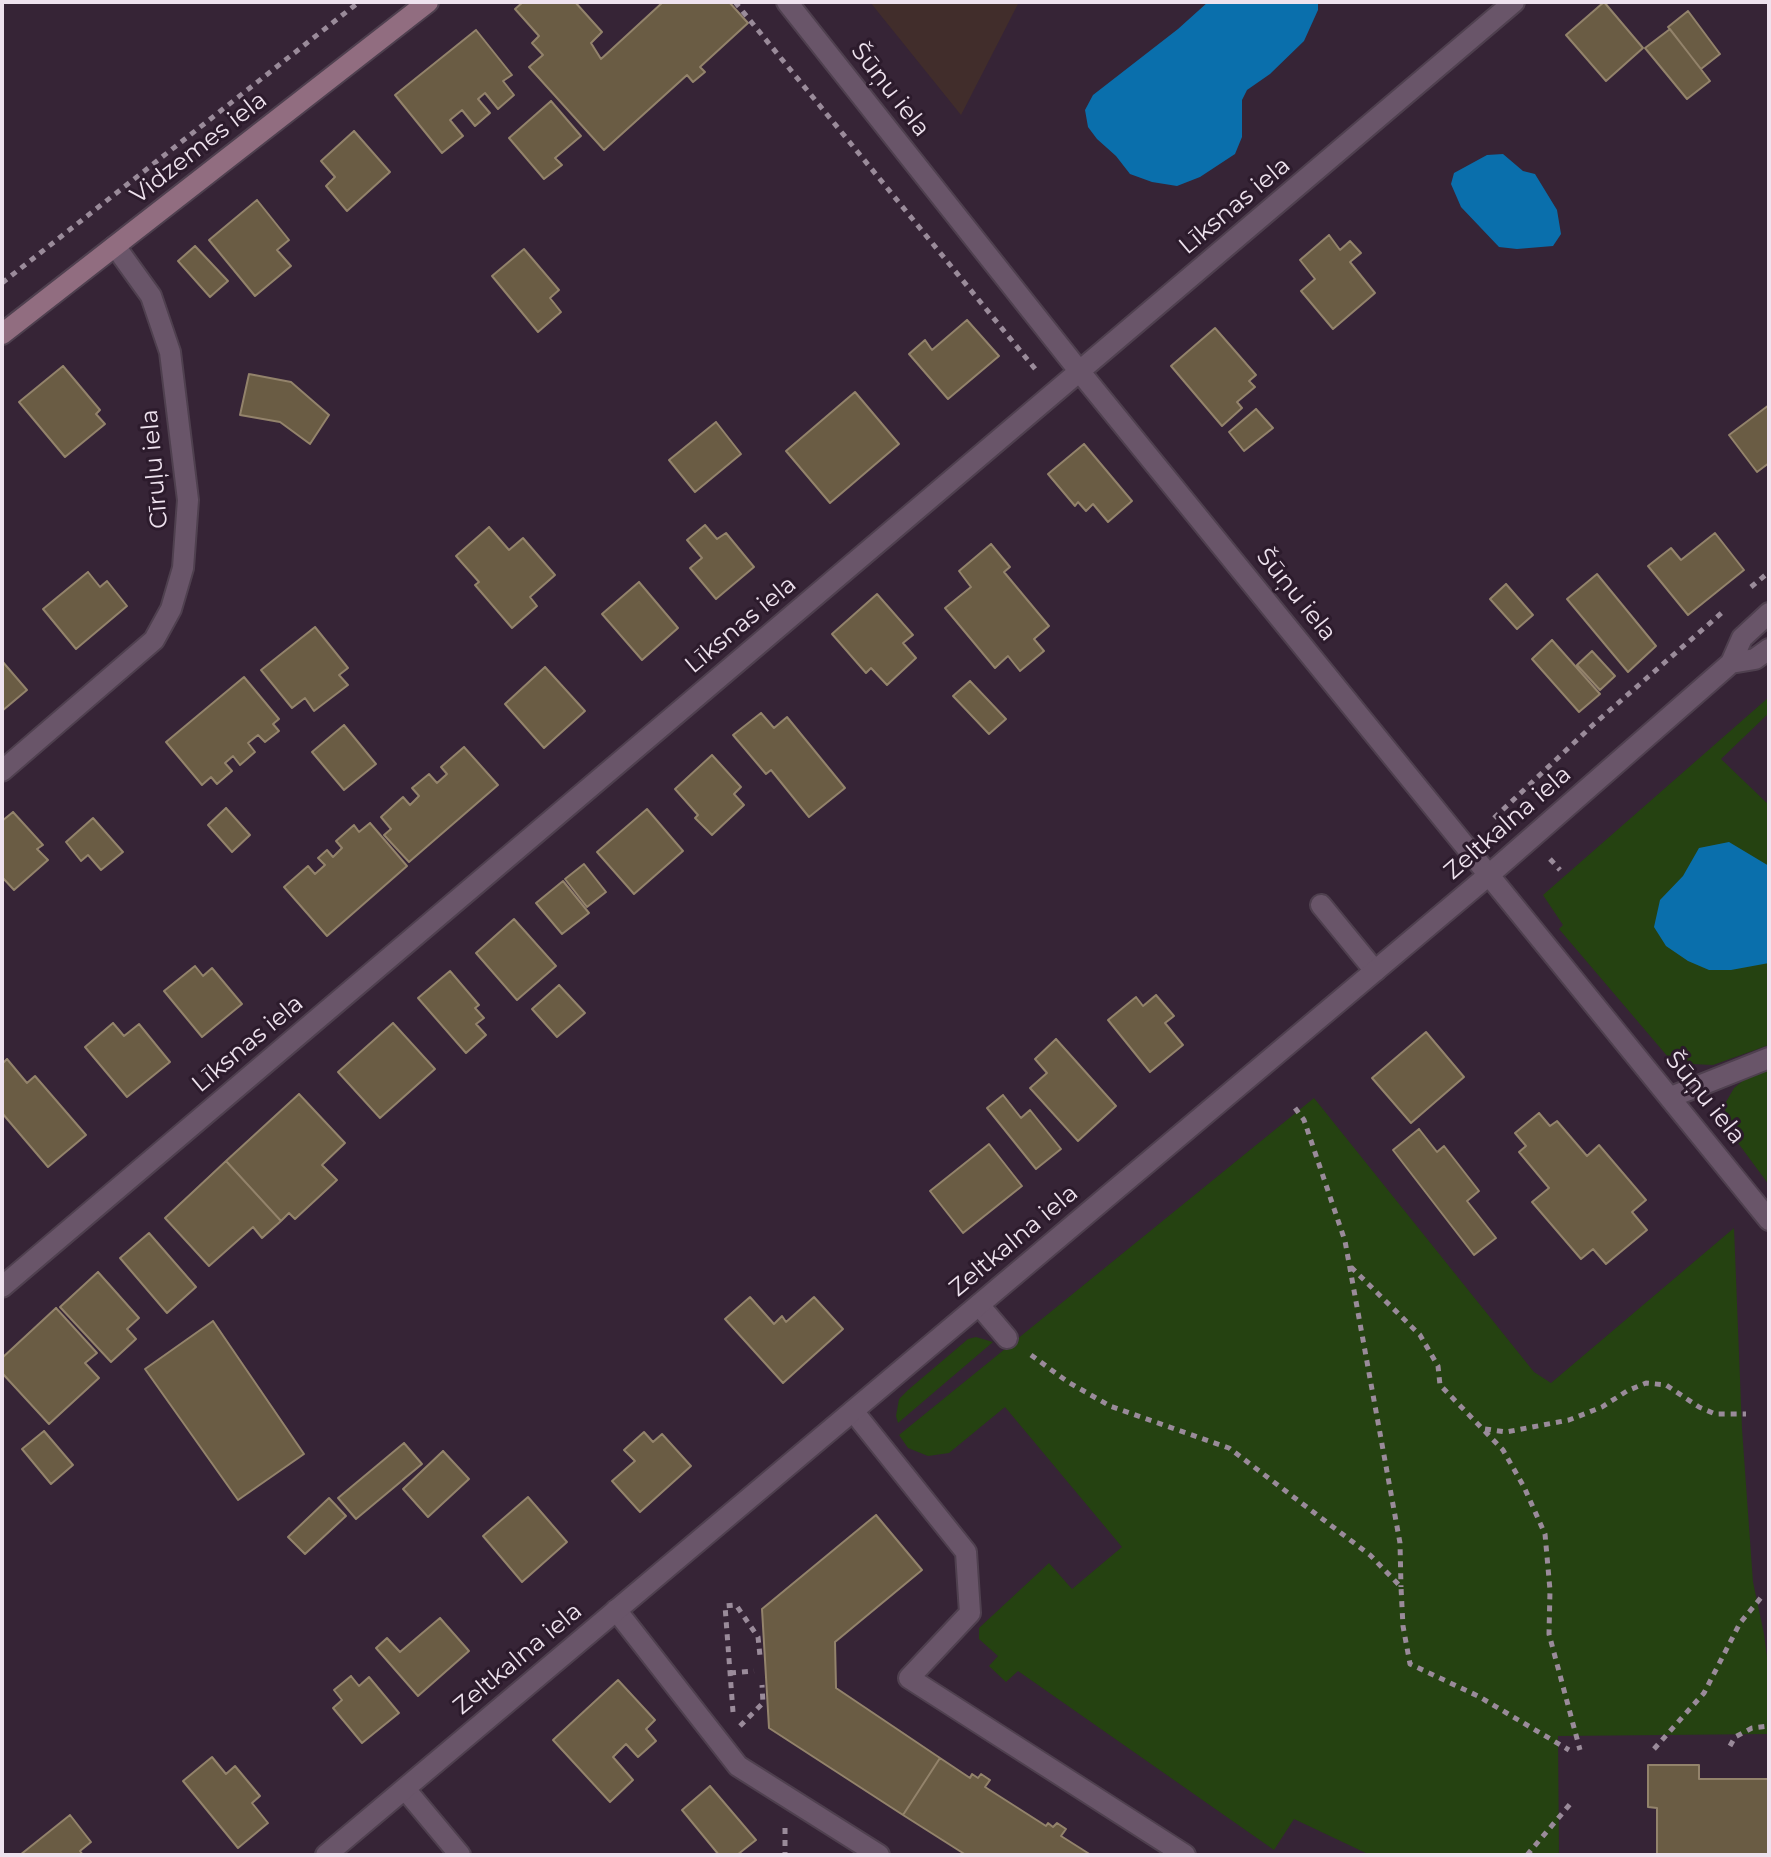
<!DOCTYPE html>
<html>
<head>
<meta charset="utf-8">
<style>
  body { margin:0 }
  #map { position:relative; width:1771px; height:1857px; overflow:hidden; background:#362436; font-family:Montserrat,sans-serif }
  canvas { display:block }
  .frame { position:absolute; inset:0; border:4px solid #eee2ee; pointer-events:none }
</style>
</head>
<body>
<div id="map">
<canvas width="1771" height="1857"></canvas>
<div class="frame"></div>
</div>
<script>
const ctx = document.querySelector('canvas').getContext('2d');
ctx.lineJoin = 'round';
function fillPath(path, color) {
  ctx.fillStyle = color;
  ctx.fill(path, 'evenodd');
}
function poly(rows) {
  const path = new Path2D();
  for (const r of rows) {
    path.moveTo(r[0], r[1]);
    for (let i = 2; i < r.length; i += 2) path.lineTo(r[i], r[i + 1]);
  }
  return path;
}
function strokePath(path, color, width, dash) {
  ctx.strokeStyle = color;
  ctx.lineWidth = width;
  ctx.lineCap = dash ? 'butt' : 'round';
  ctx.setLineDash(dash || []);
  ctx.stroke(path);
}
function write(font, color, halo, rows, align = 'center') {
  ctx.font = font + ' Montserrat,sans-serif';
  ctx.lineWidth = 6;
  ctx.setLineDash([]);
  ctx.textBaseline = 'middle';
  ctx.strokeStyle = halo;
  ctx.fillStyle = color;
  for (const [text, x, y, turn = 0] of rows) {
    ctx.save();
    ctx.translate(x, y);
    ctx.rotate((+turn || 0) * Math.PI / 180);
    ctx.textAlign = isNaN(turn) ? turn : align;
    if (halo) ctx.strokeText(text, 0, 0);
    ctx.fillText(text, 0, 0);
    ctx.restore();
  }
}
fillPath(poly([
  [870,2,1019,2,961,115]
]), '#412d2b');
fillPath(poly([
  [1769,697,1769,713,1721,759,1769,805,1769,1045,1713,1065,1692,1064,1668,1057,1559,929,1563,925,1543,895],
  [1769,1068,1769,1185,1724,1124,1726,1102,1734,1088,1750,1075],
  [1314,1098,1534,1372,1551,1383,1734,1228,1742,1429,1753,1582,1764,1634,1769,1672,1769,1734,1558,1736,1559,1855,1370,1855,1294,1819,1274,1850,1018,1671,1006,1682,989,1666,998,1656,979,1639,979,1628,1049,1563,1072,1589,1122,1547,1005,1407,949,1453,928,1456,908,1448,899,1435],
  [976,1337,993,1342,898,1423,896,1416,899,1399,908,1390,968,1339]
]), '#254211');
fillPath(poly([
  [1208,2,1318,2,1318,10,1304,41,1270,74,1247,90,1242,100,1242,137,1235,154,1200,177,1177,186,1152,182,1130,174,1116,156,1097,139,1088,127,1085,110,1093,95,1178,29],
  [1503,154,1523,171,1535,174,1557,210,1561,234,1553,246,1517,249,1499,247,1461,207,1451,184,1454,173,1487,155],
  [1729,842,1769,866,1769,963,1731,970,1709,970,1688,961,1666,946,1654,927,1660,900,1683,876,1699,848]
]), '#0a6fac');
const building = poly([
  [523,2,575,2,602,32,591,43,601,59,663,2,729,2,748,23,700,67,705,72,693,82,687,75,604,150,529,67,543,55,532,43,539,36,515,9,523,2],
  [1604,2,1643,48,1606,81,1566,35,1604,2],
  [1688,11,1720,54,1701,69,1668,27,1688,11],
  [1670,29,1710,81,1687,99,1645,48,1670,29],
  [476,30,512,75,503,81,514,95,498,109,485,93,478,99,490,113,475,126,462,110,450,120,463,136,442,153,395,95,476,30],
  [551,101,581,136,555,158,562,165,544,179,509,138,551,101],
  [354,131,390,172,347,211,326,186,335,177,321,161,354,131],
  [257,200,289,240,277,250,291,266,255,296,209,240,257,200],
  [1329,235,1340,250,1350,241,1361,253,1350,262,1375,293,1333,329,1301,291,1315,279,1300,260,1329,235],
  [195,246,228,281,210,297,178,261,195,246],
  [524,249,559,290,550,298,561,312,538,332,492,276,524,249],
  [967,320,999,356,948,399,909,354,925,340,932,350,967,320],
  [1215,328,1256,375,1249,381,1255,387,1237,402,1242,408,1222,426,1171,366,1215,328],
  [63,366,100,410,96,414,105,424,65,457,19,402,63,366],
  [249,374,291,382,329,415,310,444,280,422,240,415,249,374],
  [855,392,899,444,830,503,786,451,855,392],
  [1769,405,1769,463,1757,472,1729,435,1769,405],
  [1256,409,1273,428,1244,451,1229,432,1256,409],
  [716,422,741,454,695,492,669,460,716,422],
  [1084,444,1132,501,1108,522,1093,504,1086,511,1078,502,1075,506,1048,474,1084,444],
  [705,525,717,539,726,533,754,567,716,599,690,568,702,558,687,540,705,525],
  [489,527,509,550,523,538,555,575,530,597,537,606,512,628,475,585,479,582,456,556,489,527],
  [1715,533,1744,570,1688,615,1648,566,1671,548,1681,560,1715,533],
  [991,544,1010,567,1004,572,1049,626,1034,639,1044,651,1020,671,1008,656,995,668,945,608,971,587,959,571,991,544],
  [88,572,100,587,107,581,127,606,76,649,43,609,88,572],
  [1597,574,1656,646,1628,672,1567,599,1597,574],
  [639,582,678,628,642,660,602,614,639,582],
  [1506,584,1533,615,1517,629,1490,599,1506,584],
  [877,594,913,635,903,643,916,658,887,685,871,668,866,673,832,634,877,594],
  [315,627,348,668,339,675,348,685,314,711,305,698,292,708,261,670,315,627],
  [1552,640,1600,694,1579,712,1532,659,1552,640],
  [1592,651,1615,676,1600,690,1577,665,1592,651],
  [2,661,27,690,2,711,2,661],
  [545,667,585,711,544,748,505,704,545,667],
  [244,677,279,719,273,724,279,731,265,742,258,735,248,743,255,752,240,765,233,756,225,763,232,771,217,784,211,777,202,785,166,742,244,677],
  [970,681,1006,719,989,734,953,696,970,681],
  [761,713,774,728,787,717,845,788,809,817,771,770,766,774,733,735,761,713],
  [344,725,376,764,344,790,312,752,344,725],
  [464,747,498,785,409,862,384,835,391,829,381,817,403,797,410,805,419,796,412,788,429,774,437,783,447,774,441,767,464,747],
  [712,755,741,787,734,794,744,805,712,835,695,818,698,815,675,789,712,755],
  [226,808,250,835,232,852,208,825,226,808],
  [647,809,683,851,634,894,597,852,647,809],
  [13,812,43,845,37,849,48,860,14,890,2,877,2,821,13,812],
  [93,818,123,852,101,870,88,855,81,861,66,842,93,818],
  [370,823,407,866,327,936,284,887,308,866,315,874,325,865,318,858,327,850,333,857,342,848,336,841,354,825,359,832,370,823],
  [584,864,606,892,587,907,565,879,584,864],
  [563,881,589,913,562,934,536,903,563,881],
  [514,919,556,966,517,1000,476,953,514,919],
  [195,966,203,976,212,968,242,1004,202,1037,164,991,195,966],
  [450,971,479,1005,475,1008,484,1018,476,1024,486,1035,466,1053,418,998,450,971],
  [559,985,585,1013,557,1037,532,1009,559,985],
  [1156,995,1174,1016,1165,1023,1183,1045,1150,1072,1108,1020,1136,997,1143,1006,1156,995],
  [113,1023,124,1036,139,1024,170,1062,127,1097,85,1047,113,1023],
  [393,1023,435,1069,380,1118,338,1072,393,1023],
  [1426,1032,1464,1077,1411,1123,1372,1078,1426,1032],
  [1056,1039,1116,1106,1078,1141,1030,1088,1047,1073,1035,1059,1056,1039],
  [7,1059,27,1083,35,1076,86,1135,48,1167,2,1113,2,1064,7,1059],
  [299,1094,345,1143,322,1165,337,1180,295,1219,289,1213,281,1221,226,1161,299,1094],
  [1003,1095,1021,1118,1030,1110,1061,1149,1036,1169,987,1108,1003,1095],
  [1539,1113,1550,1126,1557,1121,1587,1156,1599,1145,1646,1200,1632,1212,1647,1230,1606,1264,1593,1249,1581,1259,1532,1202,1549,1188,1519,1152,1526,1146,1515,1133,1539,1113],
  [1419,1129,1437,1152,1444,1146,1479,1191,1467,1201,1496,1238,1474,1255,1393,1150,1419,1129],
  [989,1144,1022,1186,963,1233,930,1191,989,1144],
  [226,1161,281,1221,262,1238,253,1227,209,1266,165,1218,226,1161],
  [149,1233,196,1287,167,1313,120,1258,149,1233],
  [98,1272,139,1318,127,1329,136,1339,111,1362,60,1307,98,1272],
  [750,1297,774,1324,782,1316,786,1322,814,1297,843,1329,783,1383,725,1319,750,1297],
  [56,1308,97,1353,85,1363,99,1378,49,1424,2,1373,2,1358,56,1308],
  [213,1321,304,1454,238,1500,145,1369,213,1321],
  [44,1431,73,1465,51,1484,22,1449,44,1431],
  [644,1432,653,1442,662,1434,691,1466,640,1512,612,1481,635,1461,624,1450,644,1432],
  [404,1443,422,1464,356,1519,338,1498,404,1443],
  [443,1451,469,1479,428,1517,403,1489,443,1451],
  [528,1497,567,1542,522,1582,483,1536,528,1497],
  [329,1498,346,1516,305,1554,288,1537,329,1498],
  [876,1515,922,1570,835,1642,836,1688,940,1758,903,1815,769,1728,762,1609,876,1515],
  [440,1618,469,1651,418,1696,376,1648,387,1638,400,1652,440,1618],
  [351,1676,359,1686,369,1677,399,1713,362,1743,333,1708,342,1700,334,1690,351,1676],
  [618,1680,655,1720,646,1729,656,1741,638,1757,626,1744,613,1757,633,1780,610,1802,553,1740,618,1680],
  [212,1757,226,1774,235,1766,260,1796,252,1803,268,1823,238,1848,183,1781,212,1757],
  [940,1758,970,1778,972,1774,978,1778,981,1774,990,1780,985,1787,1046,1826,1048,1823,1053,1827,1057,1823,1066,1829,1061,1836,1091,1855,966,1855,903,1815,940,1758],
  [1648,1765,1699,1765,1699,1779,1768,1779,1768,1855,1657,1855,1657,1808,1648,1807,1648,1765],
  [710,1786,756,1840,737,1855,719,1855,682,1810,710,1786],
  [70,1815,91,1842,80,1851,83,1855,20,1855,70,1815]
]);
fillPath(building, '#6a5c44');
strokePath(building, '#93836b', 2);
const lane = poly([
  [1321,905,1375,971],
  [979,1305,1007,1338],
  [853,1411,966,1552,970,1613,909,1678,1185,1855],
  [616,1610,738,1766,879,1855],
  [405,1789,460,1855]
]);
const street = poly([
  [787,2,1080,372,1769,1220],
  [1731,663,1755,659,1769,649],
  [2,771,154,640,171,609,183,568,188,500,170,352,151,296,115,246],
  [1671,1097,1769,1058],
  [2,1287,1514,2],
  [326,1855,1490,874,1731,663,1742,638,1769,613]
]);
const secondary = poly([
  [2,334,428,2]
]);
strokePath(lane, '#4f404f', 24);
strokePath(street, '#4f404f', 24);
strokePath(secondary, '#4f404f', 24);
strokePath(poly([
  [735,2,1036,370],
  [2,283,359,2],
  [1751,587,1769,572],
  [1494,818,1594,724,1725,610],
  [1550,859,1560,870],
  [1295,1108,1304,1120,1345,1241,1400,1543,1401,1587],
  [1351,1267,1420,1335,1438,1366,1440,1385,1503,1450,1524,1487,1545,1534,1550,1590,1549,1634,1580,1750],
  [1031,1355,1068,1382,1110,1406,1229,1448,1370,1555,1401,1587,1403,1626,1410,1664,1478,1696,1569,1750],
  [1485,1429,1506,1432,1569,1420,1602,1407,1627,1391,1646,1383,1666,1385,1699,1407,1715,1414,1746,1414],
  [730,1673,754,1671],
  [733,1712,725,1606,736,1605,758,1637,760,1656],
  [740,1726,763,1703,762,1685],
  [1730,1746,1735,1737,1752,1728,1769,1726],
  [1654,1749,1704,1693,1740,1623,1764,1594],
  [785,1828,785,1855],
  [1527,1855,1571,1803]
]), '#9a8b9a', 5, [6, 6]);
strokePath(lane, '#695569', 20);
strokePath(street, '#695569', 20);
strokePath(secondary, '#916d80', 20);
write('24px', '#eee2ee', '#2c1b2c', [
  ["Šūņu iela",890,90,52],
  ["Vidzemes iela",199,148,-38],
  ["Līksnas iela",1235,206,-40],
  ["Cīruļu iela",155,469,-95],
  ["Šūņu iela",1296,595,51],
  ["Līksnas iela",741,625,-40],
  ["Zeltkalna iela",1508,823,-41],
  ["Līksnas iela",248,1044,-40],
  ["Šūņu iela",1705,1098,51],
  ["Zeltkalna iela",1014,1241,-40],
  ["Zeltkalna iela",518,1659,-40]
]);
</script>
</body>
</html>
